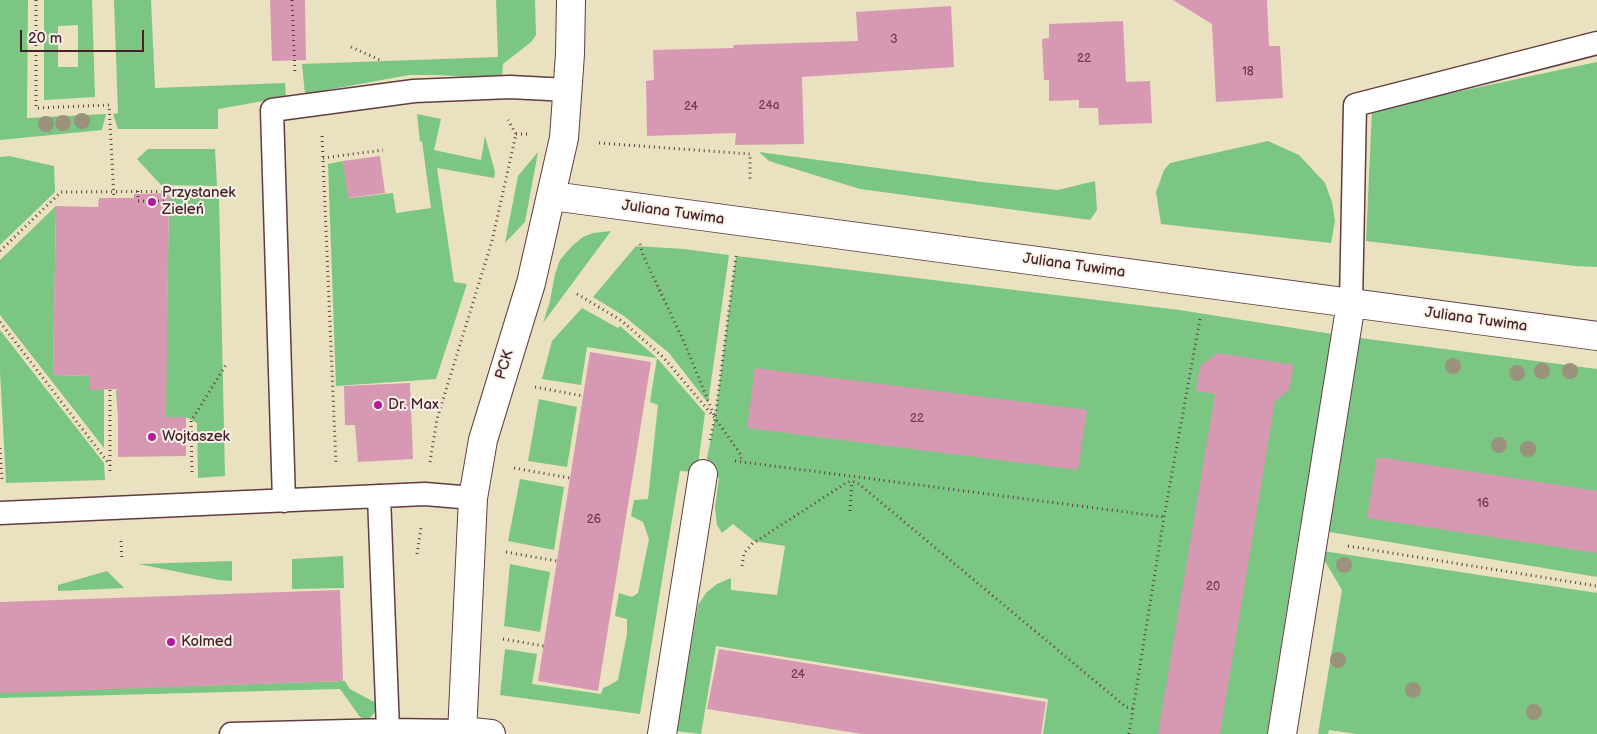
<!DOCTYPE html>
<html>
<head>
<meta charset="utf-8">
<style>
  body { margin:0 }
  #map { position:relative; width:1597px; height:734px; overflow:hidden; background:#e9e1bf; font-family:"Balsamiq Sans",sans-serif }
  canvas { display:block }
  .scale { position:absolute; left:20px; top:30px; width:124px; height:22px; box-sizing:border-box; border:2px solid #4a1f2b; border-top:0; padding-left:6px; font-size:15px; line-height:18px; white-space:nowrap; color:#4a1f2b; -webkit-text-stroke:4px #f7f3e8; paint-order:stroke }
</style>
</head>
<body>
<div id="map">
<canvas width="1597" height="734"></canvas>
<div class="scale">20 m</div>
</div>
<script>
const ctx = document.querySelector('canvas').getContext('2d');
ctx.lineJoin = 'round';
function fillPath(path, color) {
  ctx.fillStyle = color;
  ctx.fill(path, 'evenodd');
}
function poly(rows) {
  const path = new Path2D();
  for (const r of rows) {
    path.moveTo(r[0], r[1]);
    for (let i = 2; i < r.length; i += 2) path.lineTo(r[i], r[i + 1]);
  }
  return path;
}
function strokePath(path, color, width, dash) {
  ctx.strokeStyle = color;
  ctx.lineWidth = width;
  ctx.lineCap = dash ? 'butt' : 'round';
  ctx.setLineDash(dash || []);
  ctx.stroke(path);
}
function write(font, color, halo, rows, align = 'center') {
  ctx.font = font + ' "Balsamiq Sans",sans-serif';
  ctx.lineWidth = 4;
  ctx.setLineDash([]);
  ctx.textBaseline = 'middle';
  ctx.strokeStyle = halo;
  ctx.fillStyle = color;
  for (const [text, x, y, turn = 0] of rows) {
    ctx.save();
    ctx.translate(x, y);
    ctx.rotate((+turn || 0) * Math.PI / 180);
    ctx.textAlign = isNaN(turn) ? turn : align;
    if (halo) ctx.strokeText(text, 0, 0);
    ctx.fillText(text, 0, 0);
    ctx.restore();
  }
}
fillPath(poly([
  [0,0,28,0,27,118,106,114,102,130,0,140],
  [44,0,92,0,95,97,44,100],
  [78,25,78,67,58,67,58,26],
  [114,0,151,0,155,88,285,83,286,97,218,109,218,129,118,129,113,114,118,113],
  [496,0,535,0,536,35,531,42,503,64,502,75,472,77,438,75,409,75,305,94,302,64,498,57],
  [1597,62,1597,267,1575,266,1366,241,1372,110],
  [417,114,441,119,434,150,481,160,485,136,495,172,494,178,437,168,454,282,467,284,436,379,336,386,328,164,343,161,349,198,393,193,396,213,431,208,422,141,420,142],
  [1268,141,1299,155,1325,183,1332,202,1335,221,1331,243,1161,224,1156,192,1164,170,1170,163],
  [148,149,215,149,217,186,161,185,137,159],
  [538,152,525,222,505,243,518,176],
  [759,152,982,182,1058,190,1095,181,1097,210,1090,220,860,189,769,161],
  [9,156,54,166,55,192,0,245,0,157],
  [169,196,219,198,225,476,198,478,197,423,186,417,118,418,116,390,126,390,166,377],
  [56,206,53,375,90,376,104,389,104,448,0,315,0,260],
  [611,231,543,323,550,301,555,274,560,260,572,246,583,237,593,233],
  [636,246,684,249,729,255,708,403,669,353,624,316,593,297],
  [736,256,1179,310,1345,336,1597,369,1597,577,1300,527,1267,734,1043,734,1048,699,716,646,701,734,676,731,698,605,706,593,717,584,731,578,731,590,777,595,785,546,754,541,733,524,722,533,717,525,715,508,719,478,713,475,707,458,715,418],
  [582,308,618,328,620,326,657,358,705,413,697,472,680,471,640,714,500,695,505,649,537,654,532,684,601,694,603,688,608,686,618,680,627,634,627,619,615,616,619,593,632,597,638,593,649,539,643,522,631,516,634,500,648,499,658,405,650,402,657,358,587,347,581,385,542,379,552,341],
  [0,330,104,463,105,480,6,483,0,371],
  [539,399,577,407,567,467,528,461],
  [520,479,564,487,554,550,508,541],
  [1323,551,1597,593,1597,734,1357,734,1329,730,1328,734,1318,734,1342,590,1323,558],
  [343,556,344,588,292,589,292,559],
  [232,561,232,581,219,580,138,564],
  [510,564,550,572,540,632,504,626],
  [107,571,124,588,58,591,58,585],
  [345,681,350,689,376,703,378,708,371,717,366,719,360,717,340,689,0,698,0,692]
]), '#7cc683');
fillPath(poly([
  [270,0,305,0,306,60,272,61],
  [1173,0,1267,0,1269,46,1280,46,1283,98,1216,102,1212,24],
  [951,6,954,67,802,77,804,144,735,145,736,133,647,136,646,81,654,80,653,50,733,48,734,45,858,41,856,12],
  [1123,21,1126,82,1150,81,1152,123,1099,125,1098,108,1079,108,1079,100,1049,101,1049,80,1044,80,1042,39,1049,38,1049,24],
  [380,156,385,193,348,198,343,161],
  [169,193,166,417,186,417,186,456,118,457,118,389,90,390,90,376,53,375,56,206,98,207,99,198,134,198,134,194],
  [590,352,651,362,598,691,538,681],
  [1218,353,1294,365,1289,390,1275,401,1220,734,1158,734,1215,394,1196,391,1200,366],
  [755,368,1087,410,1078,470,747,428],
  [410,383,413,459,358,462,355,425,345,425,344,386],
  [1377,457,1597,491,1597,553,1367,518],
  [340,590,343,681,0,693,0,602],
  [719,649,1046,702,1041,734,862,734,707,709]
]), '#d798b4');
const service = poly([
  [1351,303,1355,105,1597,43],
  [379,496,388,730],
  [284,501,272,110,414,91,510,87,568,90],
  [0,513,425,494,473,498],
  [231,734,388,730,462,731]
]);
const minor = poly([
  [552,196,1597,336],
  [462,731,491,734],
  [462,734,473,498,483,440,531,283,564,138,570,54,571,0],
  [662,734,703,474],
  [1282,734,1351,303]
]);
strokePath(service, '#623c41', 25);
strokePath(minor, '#623c41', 30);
strokePath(poly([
  [36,0,36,108,109,105,114,198],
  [292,0,295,74],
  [351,47,380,60,379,63],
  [516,134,528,134],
  [322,136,336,465],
  [599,143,750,154,750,180],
  [323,158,383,150],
  [138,191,138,201,165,201,165,192],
  [640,244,643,255,684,342,714,415],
  [0,251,61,192,223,191],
  [577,294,622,321,663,357,715,418,741,455,741,462],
  [0,322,110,465],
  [535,387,583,396],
  [110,390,110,475],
  [710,440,715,418,736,256],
  [0,448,2,479],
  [735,461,1164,517],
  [430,462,437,419,492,241,516,134,508,120],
  [514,468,570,478],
  [192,472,191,421,227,363],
  [850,511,852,481],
  [121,541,122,561],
  [1348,546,1597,586],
  [506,552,557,561],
  [417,554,421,528],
  [742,566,744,553,752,544,846,483,852,481,859,484,1126,707,1133,709],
  [503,639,544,646],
  [1129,734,1164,517,1200,319]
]), '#623c41', 3, [1, 4]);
strokePath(service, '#fff', 22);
strokePath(minor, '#fff', 28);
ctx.fillStyle = '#9a927c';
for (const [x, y] of [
  [82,121],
  [63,123],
  [46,124],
  [1453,366],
  [1542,371],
  [1570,371],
  [1517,373],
  [1499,445],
  [1528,449],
  [1344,565],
  [1338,660],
  [1413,690],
  [1534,712]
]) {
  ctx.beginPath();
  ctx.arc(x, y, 8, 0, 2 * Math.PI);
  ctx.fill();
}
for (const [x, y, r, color] of [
  [152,202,5,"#b5179e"],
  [378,405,5,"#b5179e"],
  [152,437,5,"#b5179e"],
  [171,642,5,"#b5179e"]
]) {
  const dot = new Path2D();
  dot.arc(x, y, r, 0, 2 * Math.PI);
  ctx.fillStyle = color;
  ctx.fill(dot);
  strokePath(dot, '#f7f3e8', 2);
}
write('12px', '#6d3d4d', null, [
  ["3",894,40],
  ["22",1084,59],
  ["18",1248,72],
  ["24a",769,106],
  ["24",691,107],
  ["22",917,419],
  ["16",1483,504],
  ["26",594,520],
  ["20",1213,587],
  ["24",798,675]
]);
write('15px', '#4a1f2b', '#f7f3e8', [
  ["Przystanek",162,193],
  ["Zieleń",162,210],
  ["Dr. Max",388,405],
  ["Wojtaszek",162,437],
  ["Kolmed",181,642]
], 'left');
write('15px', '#4a1f2b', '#f7f3e8', [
  ["Juliana Tuwima",673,213,8],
  ["Juliana Tuwima",1074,266,8],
  ["Juliana Tuwima",1476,320,8],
  ["PCK",505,365,-73]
]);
</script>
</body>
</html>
